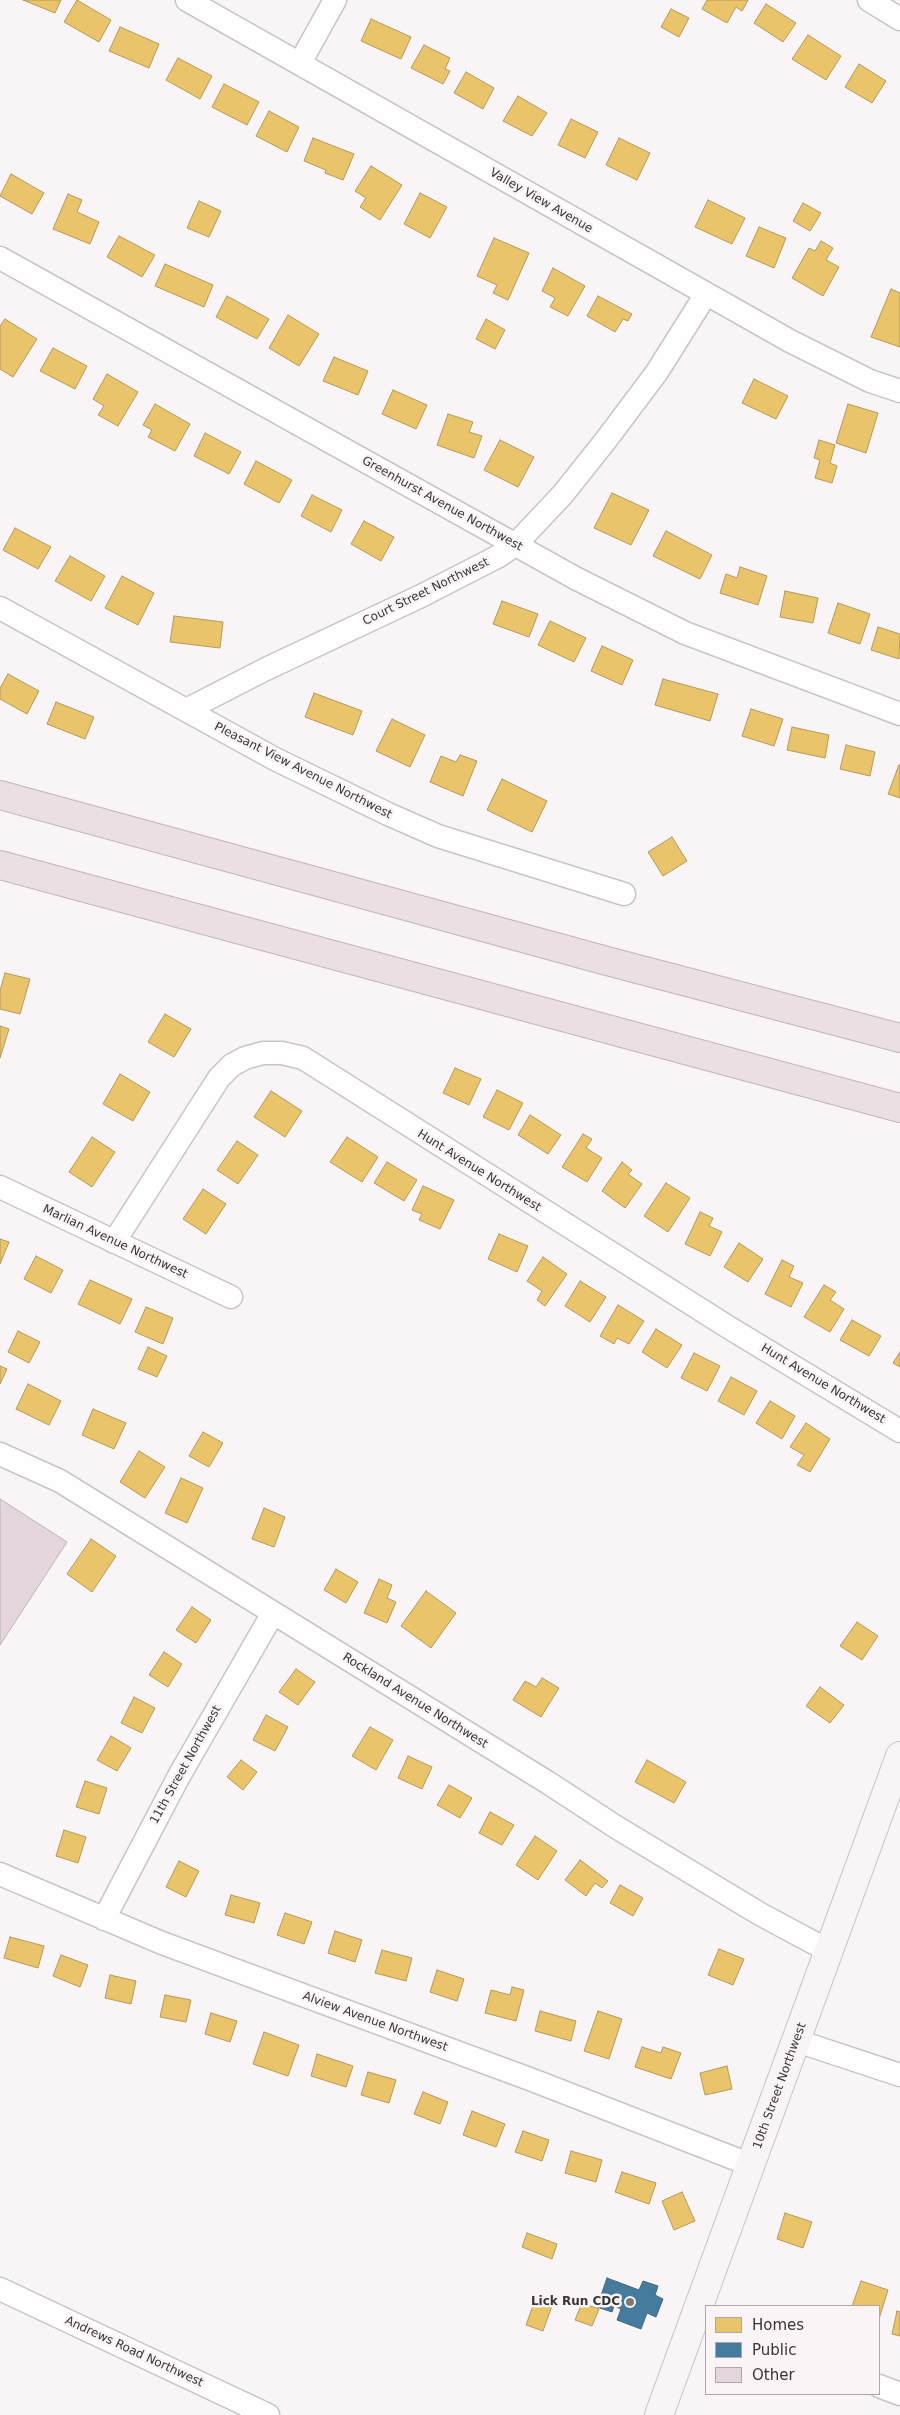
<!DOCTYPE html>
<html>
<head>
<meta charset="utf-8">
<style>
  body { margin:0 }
  #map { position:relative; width:900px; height:2415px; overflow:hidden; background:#f9f5f7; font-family:"DejaVu Sans",sans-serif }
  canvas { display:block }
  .legend { position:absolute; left:705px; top:2305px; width:175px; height:90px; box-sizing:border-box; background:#faf4f6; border:1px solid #aca8a9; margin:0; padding:6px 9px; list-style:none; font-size:15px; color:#373536 }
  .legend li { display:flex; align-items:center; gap:10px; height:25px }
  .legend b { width:25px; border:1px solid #aca8a9 }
</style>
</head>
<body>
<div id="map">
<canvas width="900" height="2415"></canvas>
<ul class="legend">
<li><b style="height:14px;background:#e9c46a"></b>Homes</li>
<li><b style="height:14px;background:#457b9d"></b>Public</li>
<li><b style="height:14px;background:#e5d5dc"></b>Other</li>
</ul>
</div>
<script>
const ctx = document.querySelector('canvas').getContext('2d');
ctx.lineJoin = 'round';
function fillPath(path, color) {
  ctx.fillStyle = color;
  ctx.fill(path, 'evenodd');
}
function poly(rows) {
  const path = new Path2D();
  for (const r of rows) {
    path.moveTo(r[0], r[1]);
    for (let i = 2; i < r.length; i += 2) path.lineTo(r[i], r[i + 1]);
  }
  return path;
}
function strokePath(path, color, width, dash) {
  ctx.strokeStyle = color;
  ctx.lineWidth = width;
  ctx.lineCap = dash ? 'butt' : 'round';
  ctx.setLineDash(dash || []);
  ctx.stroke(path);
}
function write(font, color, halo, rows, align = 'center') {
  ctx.font = font + ' "DejaVu Sans",sans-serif';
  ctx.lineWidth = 5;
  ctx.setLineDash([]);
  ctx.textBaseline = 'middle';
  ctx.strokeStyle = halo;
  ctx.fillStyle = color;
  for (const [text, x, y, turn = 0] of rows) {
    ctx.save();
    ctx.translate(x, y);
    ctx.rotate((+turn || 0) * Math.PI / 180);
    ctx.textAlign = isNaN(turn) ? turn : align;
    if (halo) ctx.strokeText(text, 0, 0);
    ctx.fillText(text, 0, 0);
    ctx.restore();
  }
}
const homes = poly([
  [23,0,61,0,55,13,23,0],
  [77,0,111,20,99,42,64,22,77,0],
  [707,0,748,0,742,11,736,7,727,23,702,9,707,0],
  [766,4,796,23,783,42,754,23,766,4],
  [671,9,689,18,679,37,661,27,671,9],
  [371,19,411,37,401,59,361,41,371,19],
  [120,27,159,44,149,68,109,51,120,27],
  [808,35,841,56,826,80,792,59,808,35],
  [424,45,450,58,445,69,450,71,443,84,411,68,424,45],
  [178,58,212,76,200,99,166,80,178,58],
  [859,64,886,81,872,103,845,87,859,64],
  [466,72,494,88,483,109,454,93,466,72],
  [224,84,259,102,247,125,212,107,224,84],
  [518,96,547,113,532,136,503,121,518,96],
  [269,111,299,127,287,152,256,136,269,111],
  [571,119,598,132,585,158,558,145,571,119],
  [313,138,354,154,343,180,325,173,326,170,304,161,313,138],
  [619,138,650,153,637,180,606,165,619,138],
  [371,166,402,185,380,220,360,207,366,198,355,191,371,166],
  [11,174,44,193,32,214,0,196,11,174],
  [420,193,447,207,430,238,404,224,420,193],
  [68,194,82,200,77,212,99,222,90,244,53,229,68,194],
  [708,200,745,218,732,244,695,227,708,200],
  [199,201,221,211,209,237,187,228,199,201],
  [803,203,821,213,810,231,793,221,803,203],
  [759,227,786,238,774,268,746,256,759,227],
  [119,236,155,255,142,277,107,257,119,236],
  [494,238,529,253,508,300,493,293,497,285,477,276,494,238],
  [821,241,833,248,826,260,839,267,823,296,792,278,809,248,815,251,821,241],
  [165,264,213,285,204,307,155,286,165,264],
  [553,268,585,286,568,316,550,307,555,298,542,291,553,268],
  [891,289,900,293,900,347,871,337,891,289],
  [227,296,269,319,257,339,216,317,227,296],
  [598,296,632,314,628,321,623,319,615,332,587,316,598,296],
  [288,315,319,334,299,366,269,348,288,315],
  [5,319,37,339,13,377,0,369,0,326,5,319],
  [486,319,505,330,495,349,476,339,486,319],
  [53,348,87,366,75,389,40,371,53,348],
  [334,357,368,371,358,395,323,381,334,357],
  [107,374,138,392,118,426,98,415,104,406,93,399,107,374],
  [754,379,788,396,776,419,742,403,754,379],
  [393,390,427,405,416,429,382,414,393,390],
  [155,404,190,424,175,451,148,437,152,430,143,425,155,404],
  [848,404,878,413,866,453,836,443,848,404],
  [448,414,473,422,469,432,482,436,474,458,437,445,448,414],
  [205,433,241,452,229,474,194,456,205,433],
  [500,440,534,457,518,487,484,470,500,440],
  [819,440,835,445,830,463,837,466,832,483,815,478,820,460,814,458,819,440],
  [256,461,292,480,279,503,244,484,256,461],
  [612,493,649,510,631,545,594,528,612,493],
  [312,495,342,510,331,532,301,516,312,495],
  [364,521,394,537,381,561,351,544,364,521],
  [15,528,51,547,38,569,3,550,15,528],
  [666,531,712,555,700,579,653,556,666,531],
  [70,556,105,576,91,601,55,581,70,556],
  [740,567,767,576,758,605,720,593,726,574,737,578,740,567],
  [122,576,154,593,138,625,105,608,122,576],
  [785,591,818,598,813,623,780,617,785,591],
  [502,601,538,614,529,637,493,624,502,601],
  [838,603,870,614,860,644,828,633,838,603],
  [174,616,223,622,220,648,170,642,174,616],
  [550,621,586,638,574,662,538,645,550,621],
  [878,627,900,634,899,659,871,650,878,627],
  [602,646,633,660,622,685,591,671,602,646],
  [8,674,39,691,27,714,0,699,0,688,8,674],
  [663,679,718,694,710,721,655,705,663,679],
  [314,693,362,711,353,735,305,717,314,693],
  [56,702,94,717,85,739,47,724,56,702],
  [751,709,783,719,774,746,742,736,751,709],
  [392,719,425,735,410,767,376,751,392,719],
  [792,727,829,735,825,758,787,750,792,727],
  [846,745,875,752,870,776,840,769,846,745],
  [460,755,477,761,463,796,430,782,441,756,456,762,460,755],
  [899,765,900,765,900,798,888,794,899,765],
  [502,779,547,801,532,832,487,810,502,779],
  [672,837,687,861,663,876,648,852,672,837],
  [5,973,30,979,20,1014,0,1009,0,991,5,973],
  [165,1014,191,1029,174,1057,148,1042,165,1014],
  [0,1026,9,1029,0,1058,0,1026],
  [455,1068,481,1079,469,1105,443,1093,455,1068],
  [120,1074,150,1092,133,1121,103,1104,120,1074],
  [497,1090,523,1103,509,1130,483,1117,497,1090],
  [271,1091,302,1111,285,1137,254,1117,271,1091],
  [530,1115,561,1135,548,1154,518,1135,530,1115],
  [583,1134,592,1139,586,1148,602,1158,587,1182,562,1167,583,1134],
  [92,1137,115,1152,92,1187,69,1172,92,1137],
  [347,1137,378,1157,362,1182,330,1162,347,1137],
  [237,1141,258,1155,238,1184,217,1170,237,1141],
  [387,1162,417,1180,404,1201,374,1183,387,1162],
  [622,1162,632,1170,628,1174,642,1184,625,1208,602,1191,622,1162],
  [666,1183,690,1198,668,1232,644,1216,666,1183],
  [423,1186,454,1200,440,1229,419,1220,422,1214,412,1210,423,1186],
  [203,1189,226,1204,206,1234,183,1219,203,1189],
  [700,1212,713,1218,709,1226,722,1232,710,1256,685,1244,700,1212],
  [499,1234,528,1246,517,1272,488,1259,499,1234],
  [0,1239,9,1242,0,1264,0,1239],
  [739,1243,763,1259,748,1282,724,1267,739,1243],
  [36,1256,63,1270,51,1293,24,1279,36,1256],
  [543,1257,567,1274,545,1306,537,1300,542,1291,527,1281,543,1257],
  [782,1260,794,1266,789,1277,803,1283,791,1307,765,1294,782,1260],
  [90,1280,132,1299,120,1324,78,1304,90,1280],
  [580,1281,606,1297,590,1322,565,1306,580,1281],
  [824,1285,836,1292,830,1300,844,1309,830,1332,804,1317,824,1285],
  [618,1305,644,1321,629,1344,617,1338,614,1344,600,1336,618,1305],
  [146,1307,173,1318,163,1344,135,1332,146,1307],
  [852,1320,881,1336,869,1356,840,1340,852,1320],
  [656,1329,682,1345,667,1368,642,1352,656,1329],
  [18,1331,40,1342,29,1363,8,1352,18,1331],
  [148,1347,167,1356,157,1377,138,1369,148,1347],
  [900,1352,900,1367,893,1363,900,1352],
  [694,1353,720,1366,707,1391,681,1378,694,1353],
  [0,1366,7,1369,0,1384,0,1366],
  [731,1377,757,1391,744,1415,718,1401,731,1377],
  [28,1384,61,1401,49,1425,16,1409,28,1384],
  [770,1401,795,1416,782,1439,756,1423,770,1401],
  [93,1409,126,1423,114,1449,82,1435,93,1409],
  [806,1423,830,1439,810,1472,797,1465,804,1455,790,1447,806,1423],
  [203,1432,223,1443,209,1467,189,1456,203,1432],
  [139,1451,165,1467,145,1498,120,1482,139,1451],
  [181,1478,203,1488,187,1523,165,1513,181,1478],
  [264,1508,285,1517,274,1547,252,1539,264,1508],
  [91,1539,116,1556,92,1592,67,1574,91,1539],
  [336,1569,358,1582,346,1603,324,1590,336,1569],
  [379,1579,392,1585,387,1598,396,1602,387,1623,364,1613,379,1579],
  [426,1591,456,1613,431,1648,401,1626,426,1591],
  [192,1607,211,1620,196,1643,176,1630,192,1607],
  [857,1622,878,1636,862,1660,840,1646,857,1622],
  [164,1652,182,1664,168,1687,149,1675,164,1652],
  [296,1669,315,1682,298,1705,279,1692,296,1669],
  [542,1678,559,1688,541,1717,513,1700,525,1681,536,1687,542,1678],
  [820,1687,844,1705,830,1723,806,1706,820,1687],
  [134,1697,155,1708,142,1733,121,1723,134,1697],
  [266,1715,288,1727,275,1751,253,1740,266,1715],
  [370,1727,393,1740,376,1770,352,1756,370,1727],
  [111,1736,131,1748,117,1771,97,1760,111,1736],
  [408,1756,432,1767,422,1789,398,1778,408,1756],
  [241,1760,257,1772,243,1790,227,1777,241,1760],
  [647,1760,686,1782,674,1803,635,1782,647,1760],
  [85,1781,107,1788,99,1814,76,1807,85,1781],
  [449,1785,472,1798,460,1818,437,1805,449,1785],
  [490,1812,514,1825,502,1845,479,1833,490,1812],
  [64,1830,86,1837,78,1863,56,1856,64,1830],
  [535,1836,557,1851,538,1880,516,1865,535,1836],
  [580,1860,608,1881,602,1888,595,1883,586,1896,565,1880,580,1860],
  [179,1861,199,1871,186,1897,166,1887,179,1861],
  [620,1885,643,1898,633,1916,610,1903,620,1885],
  [231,1895,260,1903,254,1923,225,1915,231,1895],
  [285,1913,312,1922,304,1944,277,1935,285,1913],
  [335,1931,362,1940,355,1962,328,1953,335,1931],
  [10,1937,44,1946,38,1968,4,1958,10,1937],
  [719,1949,744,1959,733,1985,708,1975,719,1949],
  [382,1950,412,1958,406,1981,375,1973,382,1950],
  [61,1955,88,1965,80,1987,53,1976,61,1955],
  [437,1970,464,1979,457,2001,430,1992,437,1970],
  [110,1975,136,1981,131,2004,105,1998,110,1975],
  [512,1987,524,1990,516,2021,485,2013,491,1990,510,1995,512,1987],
  [165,1995,191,2000,186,2022,160,2017,165,1995],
  [540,2011,576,2021,571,2041,535,2031,540,2011],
  [598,2011,622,2019,609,2059,584,2051,598,2011],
  [211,2013,237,2021,230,2042,205,2034,211,2013],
  [264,2032,299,2045,288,2076,253,2064,264,2032],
  [642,2047,661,2053,663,2047,681,2053,671,2079,635,2067,642,2047],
  [317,2054,353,2066,346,2087,311,2076,317,2054],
  [727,2066,732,2089,705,2095,700,2073,727,2066],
  [368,2072,396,2080,389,2103,361,2095,368,2072],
  [423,2092,448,2102,440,2124,414,2114,423,2092],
  [472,2111,505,2124,496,2147,463,2135,472,2111],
  [523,2131,549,2140,542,2161,515,2152,523,2131],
  [571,2151,602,2160,596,2182,565,2173,571,2151],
  [622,2172,656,2183,649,2204,615,2192,622,2172],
  [682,2192,695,2221,674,2230,662,2201,682,2192],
  [785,2213,812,2222,803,2248,777,2239,785,2213],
  [527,2233,557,2244,552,2259,522,2247,527,2233],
  [861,2281,888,2290,879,2319,879,2306,852,2306,861,2281],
  [536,2297,553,2303,543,2331,526,2325,536,2297],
  [582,2303,599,2309,592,2326,575,2320,582,2303],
  [897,2311,900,2312,900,2336,892,2334,897,2311]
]);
fillPath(homes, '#e9c46a');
strokePath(homes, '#b4995a', 1);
const public = poly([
  [607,2278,639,2290,643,2281,658,2286,655,2295,663,2299,656,2317,647,2313,641,2329,617,2320,621,2309,614,2306,612,2312,597,2307,607,2278]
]);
fillPath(public, '#457b9d');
strokePath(public, '#41667e', 1);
const building = poly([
  [0,1499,67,1542,0,1645,0,1499]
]);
fillPath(building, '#e5d5dc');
strokePath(building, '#b8b5b6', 1);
const minor = poly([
  [187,0,790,341,870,381,900,391],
  [869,0,900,19],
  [300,63,335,0],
  [0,258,577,579,685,633,900,714],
  [0,608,275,759,388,814,438,836,624,894],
  [186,710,266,669,421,596,497,557,515,545,563,494,606,440,657,372,706,294],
  [0,1187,231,1297],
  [114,1242,219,1078,232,1065,245,1058,263,1053,282,1053,303,1058,728,1327,900,1431],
  [0,1454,60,1481,547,1782,616,1827,760,1914,829,1951],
  [0,1874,162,1943,535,2081,751,2165],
  [104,1919,179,1776,273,1613],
  [797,2041,900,2075],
  [0,2289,268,2415],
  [879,2386,900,2394]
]);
const secondary = poly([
  [659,2415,900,1756]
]);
const motorway = poly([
  [0,795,607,961,900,1038],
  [0,865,900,1108]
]);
strokePath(minor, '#c8c5c6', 25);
strokePath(secondary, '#c8c5c6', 30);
strokePath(motorway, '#c1b4b9', 30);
strokePath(minor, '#fefefe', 22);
strokePath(secondary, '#f8f5f6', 28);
strokePath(motorway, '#ebdfe3', 28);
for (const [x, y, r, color] of [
  [630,2302,5,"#7b787a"]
]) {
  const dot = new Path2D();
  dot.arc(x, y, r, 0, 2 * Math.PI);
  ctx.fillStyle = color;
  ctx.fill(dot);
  strokePath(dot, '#faf4f6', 2);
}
write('12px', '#373536', '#faf4f6', [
  ["Valley View Avenue",541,201,30],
  ["Greenhurst Avenue Northwest",442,504,29],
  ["Court Street Northwest",426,592,-26],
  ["Pleasant View Avenue Northwest",303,771,27],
  ["Hunt Avenue Northwest",479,1171,32],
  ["Marlian Avenue Northwest",115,1242,25],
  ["Hunt Avenue Northwest",823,1384,31],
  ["Rockland Avenue Northwest",415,1701,32],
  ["11th Street Northwest",186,1765,-61],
  ["Alview Avenue Northwest",375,2022,20],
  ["10th Street Northwest",780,2086,-70],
  ["Andrews Road Northwest",134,2352,25]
]);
write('bold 12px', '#373536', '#faf4f6', [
  ["Lick Run CDC",620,2302]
], 'right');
</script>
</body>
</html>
